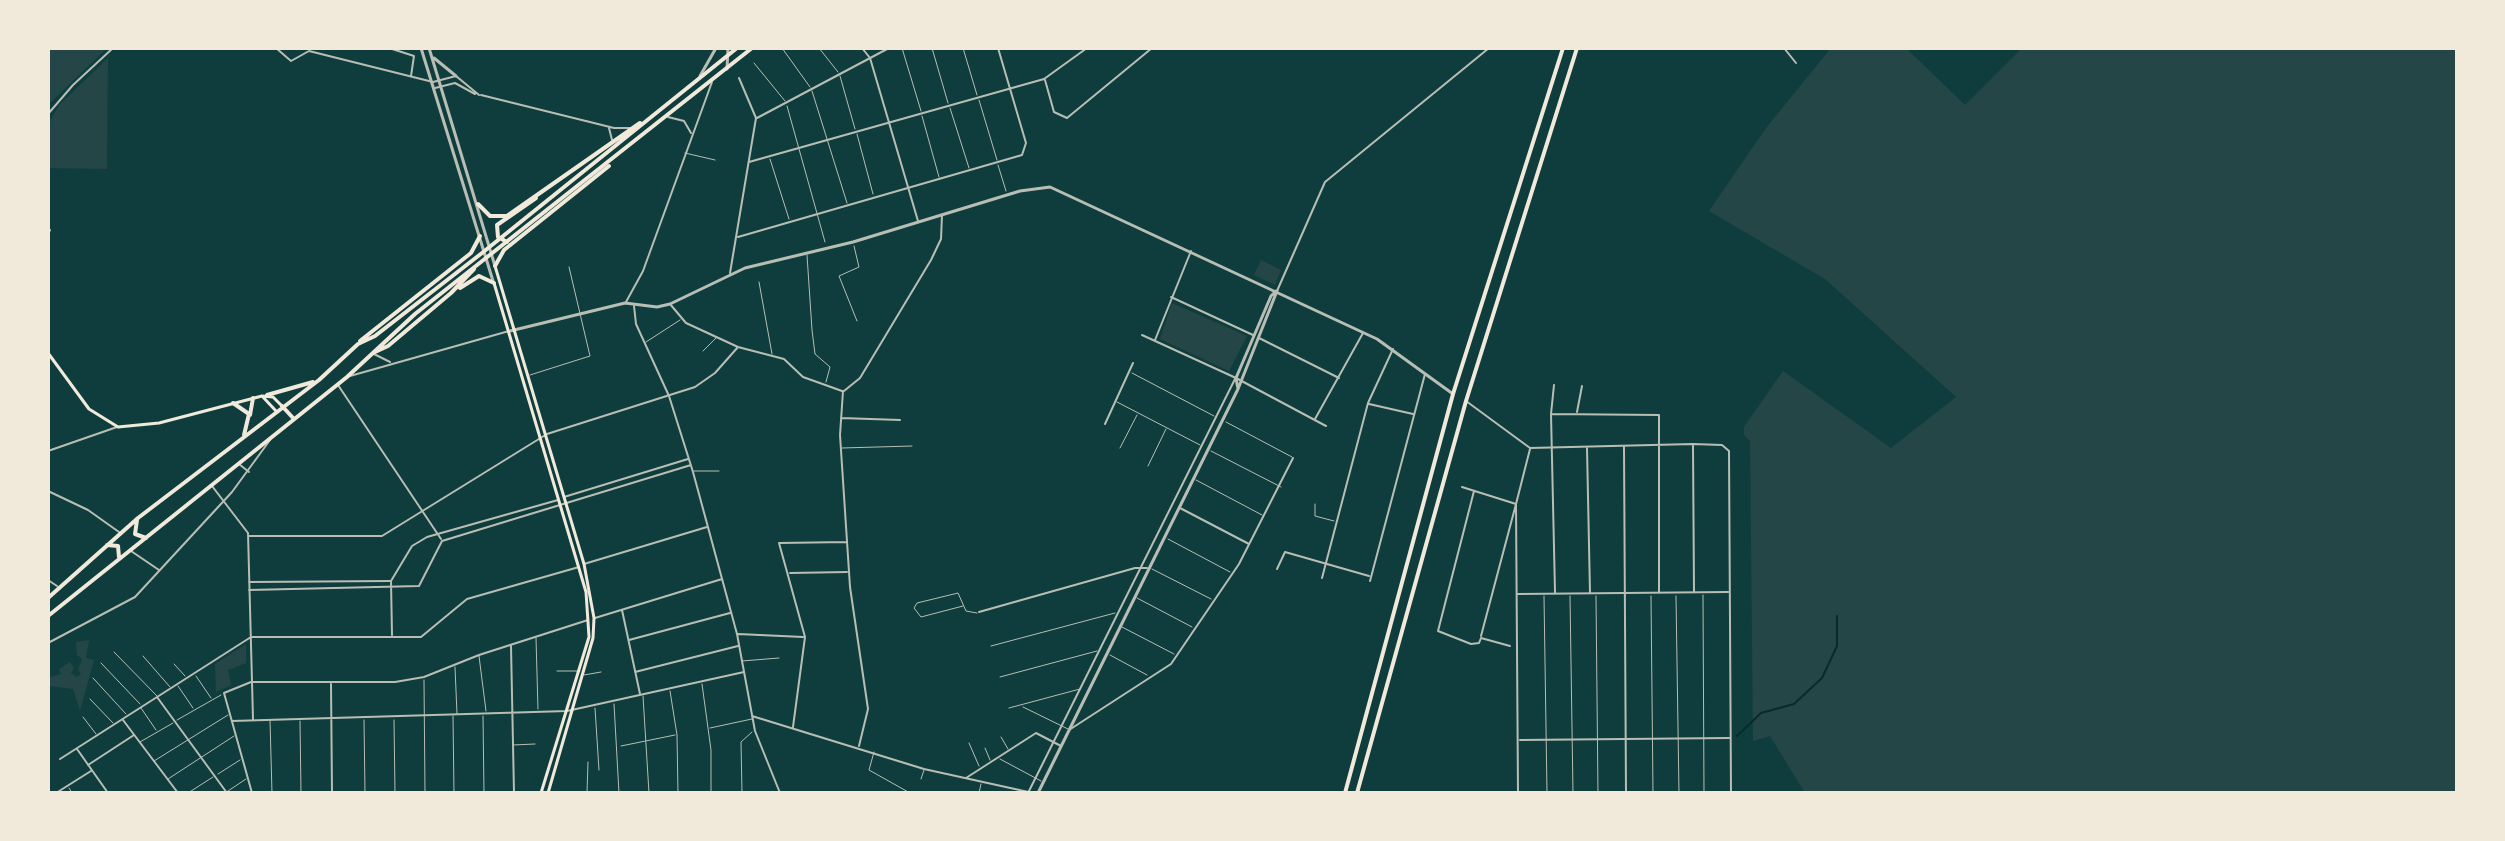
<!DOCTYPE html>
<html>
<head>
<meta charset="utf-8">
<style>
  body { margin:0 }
  #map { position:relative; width:2505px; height:841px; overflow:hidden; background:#0f3d3e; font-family:"Roboto Condensed",sans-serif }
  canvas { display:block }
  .frame { position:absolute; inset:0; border:50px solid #f1e9da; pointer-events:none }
</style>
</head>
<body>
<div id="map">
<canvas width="2505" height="841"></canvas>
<div class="frame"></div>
</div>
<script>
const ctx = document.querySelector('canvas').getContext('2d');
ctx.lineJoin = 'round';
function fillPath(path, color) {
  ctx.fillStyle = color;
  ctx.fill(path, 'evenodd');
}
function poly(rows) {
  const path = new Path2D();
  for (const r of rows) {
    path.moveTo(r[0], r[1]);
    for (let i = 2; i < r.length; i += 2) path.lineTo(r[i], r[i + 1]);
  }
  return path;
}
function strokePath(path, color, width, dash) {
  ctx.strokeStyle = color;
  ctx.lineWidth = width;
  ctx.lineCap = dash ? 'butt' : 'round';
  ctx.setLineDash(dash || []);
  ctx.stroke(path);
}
fillPath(poly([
  [48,48,107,48,48,105],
  [1831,48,1906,48,1965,105,2022,48,2457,48,2457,793,1805,793,1770,736,1753,741,1750,441,1744,435,1744,427,1783,371,1891,448,1956,397,1825,279,1709,211,1766,128],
  [108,58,107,169,48,168,48,125,59,105],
  [1261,260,1281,270,1275,285,1254,275],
  [1172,303,1247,336,1229,371,1160,339],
  [89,640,86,658,94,660,80,711,73,689,50,686,50,677,61,674,59,669,70,662,74,668,71,673,77,677,81,674,78,670,82,659,77,655,76,642],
  [246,644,246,663,228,670,231,685,216,692,215,664]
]), '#244646');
strokePath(poly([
  [1737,736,1761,713,1794,704,1822,678,1837,646,1837,616]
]), '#0a2a2b', 2);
strokePath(poly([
  [782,48,810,87],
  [819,48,838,72],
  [902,48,921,111],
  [932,48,948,103],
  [963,48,977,95],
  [754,63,785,101],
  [840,76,855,129],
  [812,91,847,203],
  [979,100,997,160],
  [787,106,825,242],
  [950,108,969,168],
  [922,116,939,177],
  [857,134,873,194],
  [685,153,715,160],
  [770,159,789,219],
  [998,165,1006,191],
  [854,246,859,267,839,276,857,321],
  [807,255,812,330,815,354,830,367,826,382],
  [759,282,772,354],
  [646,342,680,320],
  [703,351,716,338],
  [1132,373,1214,416],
  [530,375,590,356,569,267],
  [1117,402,1200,445],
  [1226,422,1292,457],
  [842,448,912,446],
  [1120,448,1137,415],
  [1211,451,1281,487],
  [1148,466,1166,429],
  [694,471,719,471],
  [1196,480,1262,515],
  [1315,504,1315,516,1334,521],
  [1168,539,1230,572],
  [1152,569,1211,599],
  [1703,595,1704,793],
  [1544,596,1547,793],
  [1570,596,1573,793],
  [1596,596,1598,793],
  [1651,596,1653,793],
  [1676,596,1679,793],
  [1137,598,1192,627],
  [963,606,921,617,914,608,917,603,958,593,966,611,977,613],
  [1122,627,1174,654],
  [536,638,538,709],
  [991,646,1115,613],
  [114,652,157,696],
  [1110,655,1147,675],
  [143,656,170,687],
  [479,656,486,711],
  [742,661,779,658],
  [101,663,140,704],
  [174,664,185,676],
  [455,667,457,714],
  [557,671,580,671],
  [584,675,601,672],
  [196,676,211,698],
  [1000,677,1097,651],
  [93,678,126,714],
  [424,680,425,793],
  [702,684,711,750,711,793],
  [178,686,193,708],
  [670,691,677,735,678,793],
  [643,696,649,793],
  [90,699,113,723],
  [614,704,619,793],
  [1023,707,1068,729],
  [141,708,156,730],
  [595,708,599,770],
  [1009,708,1080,689],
  [453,716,454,793],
  [483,716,484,793],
  [83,717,96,734],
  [177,720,221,695],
  [270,720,272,793],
  [364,720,365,793],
  [394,720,395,793],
  [300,721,301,793],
  [710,728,752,719],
  [1001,737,1008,749],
  [140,742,173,723],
  [969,743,979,766],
  [513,745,535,744],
  [621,746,675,735],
  [985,748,990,760],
  [874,752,869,770,910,793],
  [1000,759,1041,781],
  [154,761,228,715],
  [218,774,240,760],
  [168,779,234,736],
  [921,779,924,770],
  [69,788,72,793],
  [188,793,213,777],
  [225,793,246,779],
  [587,793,588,762],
  [742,793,741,742,752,732],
  [979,793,981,784]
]), '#b8beb3', 1);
strokePath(poly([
  [276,48,291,61,309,51,433,82,456,76,479,95],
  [389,48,414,56,411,76],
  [862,48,870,58,918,221],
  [1784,48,1796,63],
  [1045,80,1054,112,1067,118,1152,48],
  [435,88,455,83,475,94],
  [481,95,614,128,630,128],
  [48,114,73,85,113,48],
  [668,117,684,121,691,133],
  [757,118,889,48],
  [609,128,612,140],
  [749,162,1044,79,1087,48],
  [48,235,50,230],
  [738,237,1022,155,1026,143,998,48],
  [730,273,756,118,739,78],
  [1277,291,1325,182,1489,48],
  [1171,297,1253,335],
  [626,302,643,271,712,82],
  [670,304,686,323,738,347,784,359,803,377,842,391],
  [634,306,636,324,669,396,693,472,737,634,755,731,780,793],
  [1142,335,1236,378,1326,426],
  [1259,338,1339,378],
  [1155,340,1191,251],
  [374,354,390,362],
  [350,376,509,331],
  [338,385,441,539],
  [1554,385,1551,414,1555,592],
  [843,391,840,435,850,587,868,709,859,746],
  [844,391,860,378,931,260,941,239,942,215],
  [1466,401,1530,448,1693,444,1722,445,1729,451,1731,793],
  [1369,404,1413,414],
  [1577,412,1582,386],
  [1551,414,1659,415,1659,593],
  [841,418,900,420],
  [1315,419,1363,333],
  [1105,424,1133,363],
  [1693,446,1694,591],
  [1624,447,1626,793],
  [1587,448,1590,593],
  [48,451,117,427],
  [239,464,249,472],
  [212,486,248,533,253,719],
  [1462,487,1516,504,1481,636],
  [48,491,88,510,119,532],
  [1474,491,1438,631,1471,644,1479,643,1481,638,1510,646],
  [564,497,688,459],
  [1180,508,1249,544],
  [248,536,382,536,547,434,695,387,715,373,738,347],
  [131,551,159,570],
  [584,564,707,527],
  [1277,569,1285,552,1369,576],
  [790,573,847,572],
  [1322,578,1368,403,1393,349],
  [48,580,57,586],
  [1370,581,1425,374],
  [249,582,390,581],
  [249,590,419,586,442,541,691,465],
  [1518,594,1728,592],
  [622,610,640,694],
  [979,612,1135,568,1147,568],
  [595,618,722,579],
  [738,634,803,637],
  [392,635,391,581,412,546,427,537,558,500],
  [629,640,730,613],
  [48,643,135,597,232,492,270,440],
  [511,646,514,793],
  [635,672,738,646],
  [331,684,332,793],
  [157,697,227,793],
  [752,716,924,769,1033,793],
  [123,720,178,793],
  [232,721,567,711,744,672],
  [793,727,805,637,779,543,847,542],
  [1069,730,1171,664,1239,564,1293,458],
  [1520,740,1729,738],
  [77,749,108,793],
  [60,759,251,637,421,637,467,599,579,567],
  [88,765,134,735],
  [966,778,1036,733,1061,746],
  [56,793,91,771],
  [252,793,224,693,251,682,395,682,424,677,479,655,588,620],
  [1028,793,1235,379],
  [1518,793,1516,504,1530,449]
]), '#b8beb3', 2);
strokePath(poly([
  [421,48,493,281],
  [429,48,495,266],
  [434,58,456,76],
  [727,69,728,48],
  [700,76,716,48],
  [510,331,625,303,657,307,670,304,745,268,853,242,1020,191,1050,187,1377,339,1453,394],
  [1238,389,1236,378,1271,296,1276,291],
  [1038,793,1238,389,1277,291]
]), '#b8beb3', 3);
strokePath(poly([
  [495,266,584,564,594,618,593,638,548,793],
  [494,283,586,592,589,637,541,793],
  [48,353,89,409,118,427,159,423,262,396,273,397,282,406],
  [262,396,276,411]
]), '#f1e9da', 3);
strokePath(poly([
  [1345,793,1453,394,1563,48],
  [1357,793,1466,401,1577,48]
]), '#f1e9da', 4);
strokePath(poly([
  [478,204,490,216,507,216,640,123],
  [507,242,498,237,497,225,536,198],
  [495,266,504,250,609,166],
  [460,288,479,276,494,283],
  [360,341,471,253,480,236],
  [375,352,388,346,451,293,474,269],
  [267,395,313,382],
  [233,403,249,414,244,435],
  [282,406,294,419],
  [250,415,253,398],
  [137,520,135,534,146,538],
  [107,545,118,546,119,557],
  [48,598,138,518,319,380,358,344,375,336,482,253,737,48],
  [48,616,347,377,415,314,752,48]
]), '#f1e9da', 4);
</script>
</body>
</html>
